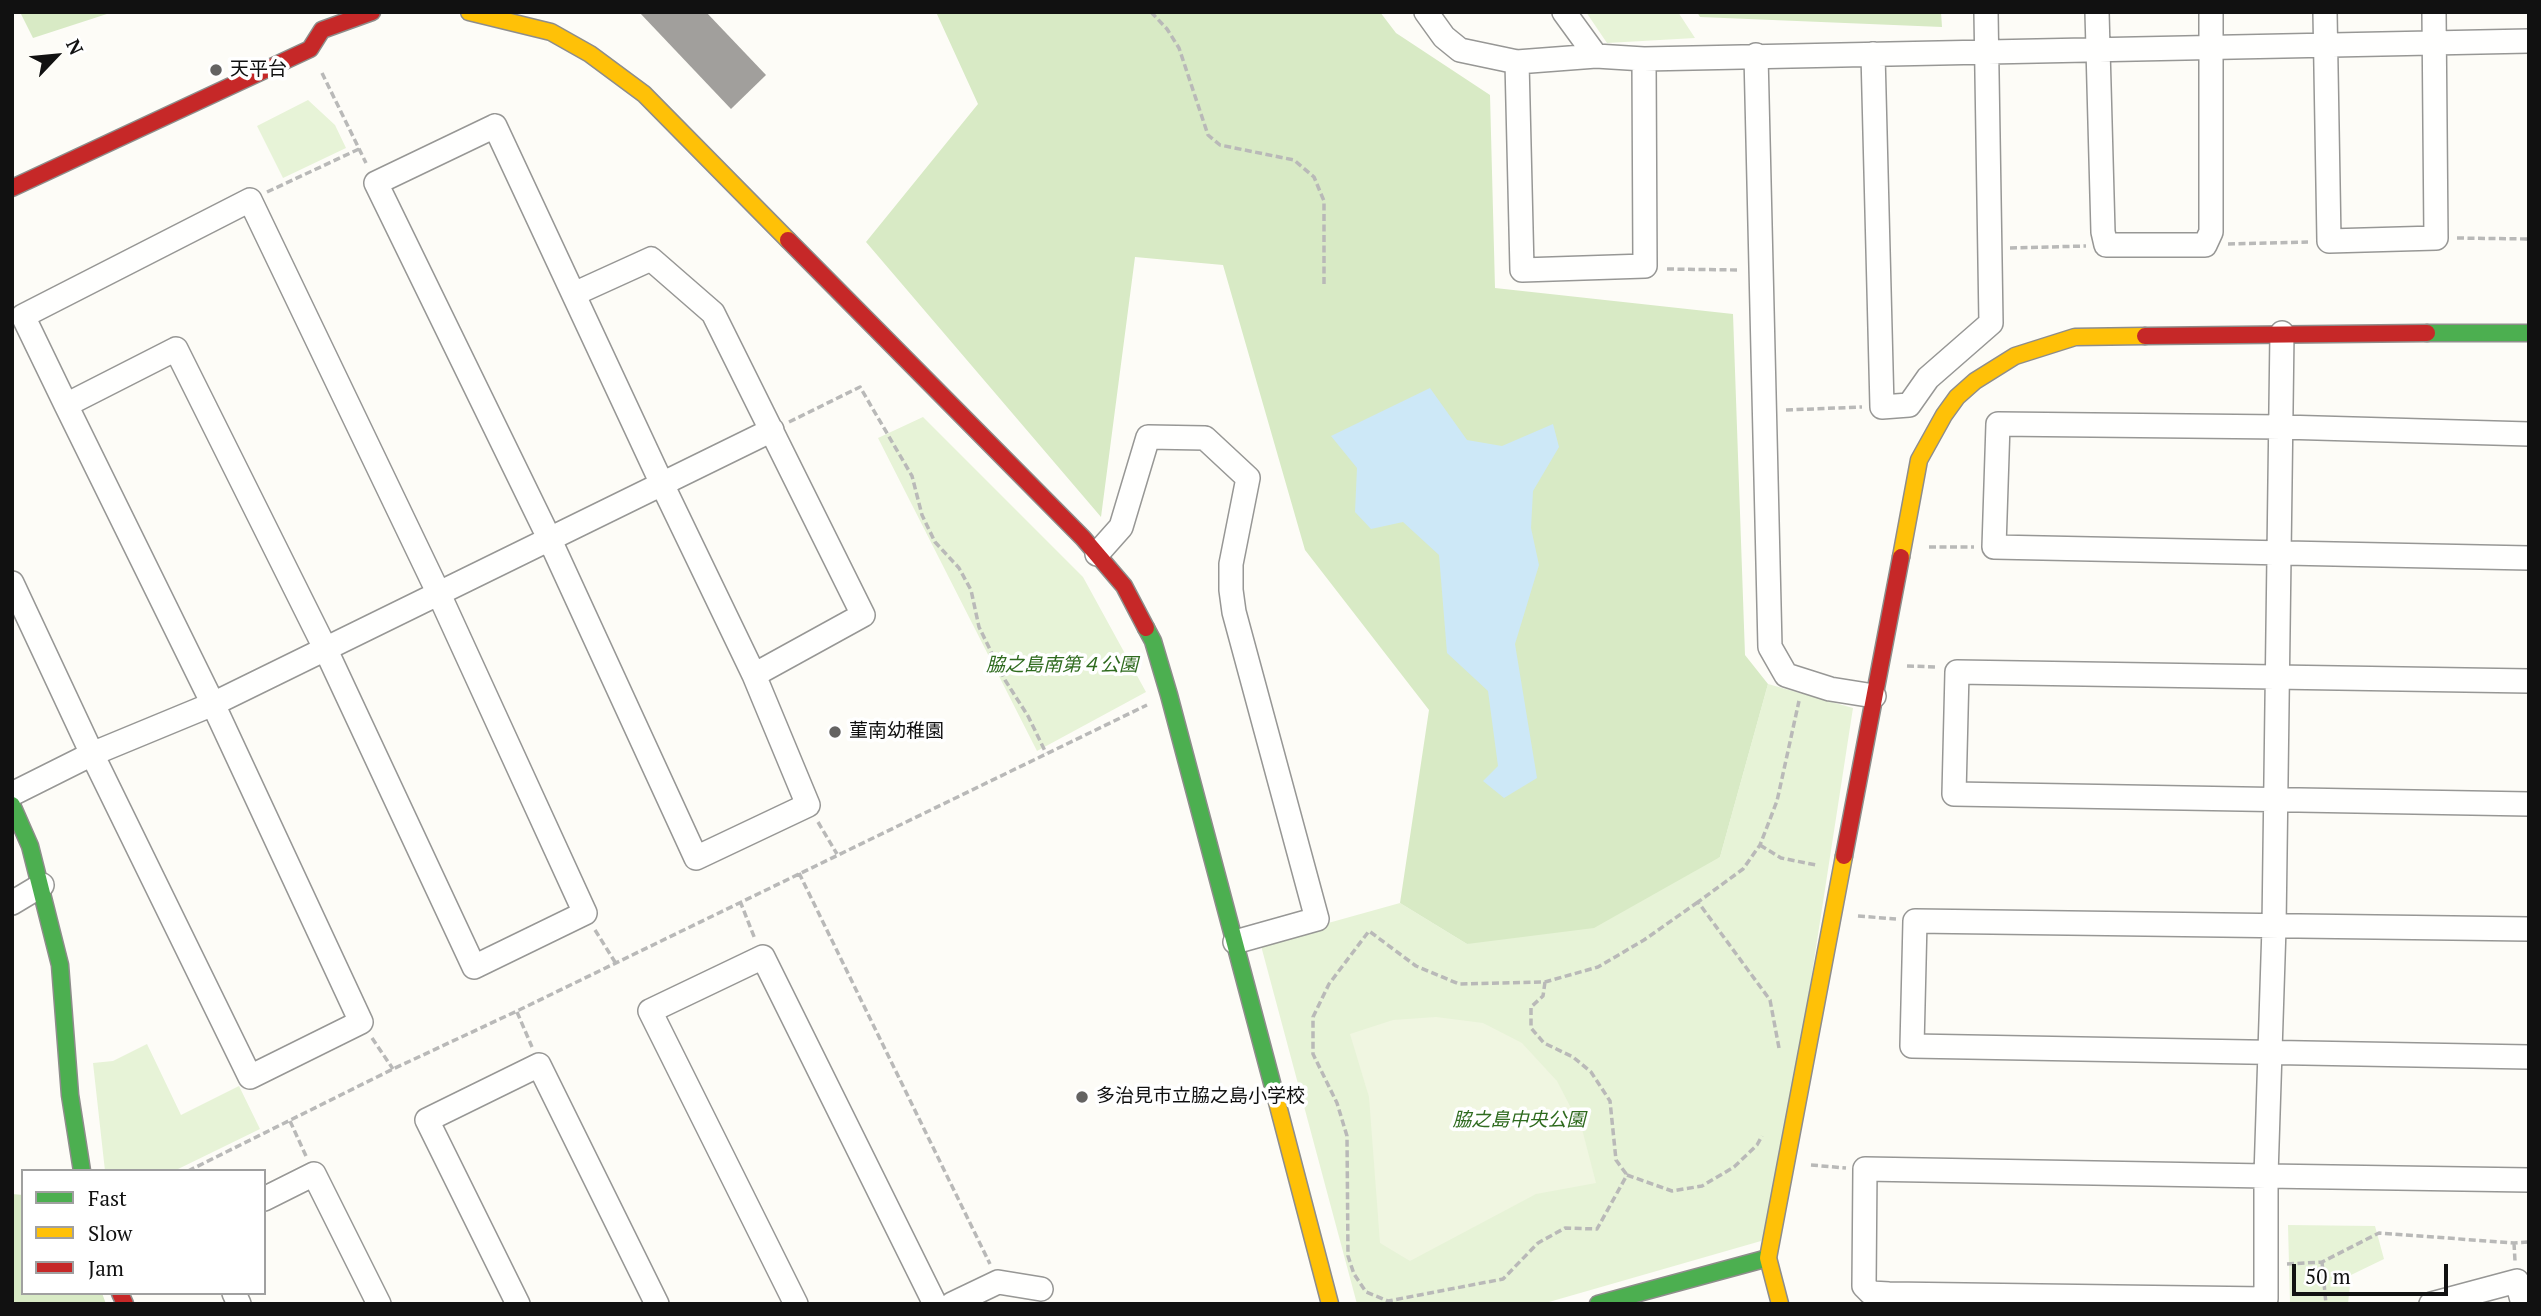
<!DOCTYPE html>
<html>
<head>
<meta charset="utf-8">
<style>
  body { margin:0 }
  #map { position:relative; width:2541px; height:1316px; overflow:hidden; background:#fdfcf7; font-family:"PT Serif",serif }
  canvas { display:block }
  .frame { position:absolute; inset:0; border:14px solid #111; pointer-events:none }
  .legend { position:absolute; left:21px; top:1169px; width:245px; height:126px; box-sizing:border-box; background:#fff; border:2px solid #a0a0a0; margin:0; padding:9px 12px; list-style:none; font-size:21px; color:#111 }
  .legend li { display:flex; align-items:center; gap:14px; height:35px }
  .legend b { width:35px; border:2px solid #a0a0a0 }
  .north { position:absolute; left:21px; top:21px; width:70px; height:70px; -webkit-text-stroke:5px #fff; paint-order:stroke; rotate:64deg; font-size:19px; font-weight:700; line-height:28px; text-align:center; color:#111 }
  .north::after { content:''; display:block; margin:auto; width:24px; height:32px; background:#111; clip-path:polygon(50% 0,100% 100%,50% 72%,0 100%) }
  .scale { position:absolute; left:2292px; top:1264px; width:156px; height:32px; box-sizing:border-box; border:4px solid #111; border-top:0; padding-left:9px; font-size:21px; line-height:24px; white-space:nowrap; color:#111; -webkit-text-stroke:5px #fff; paint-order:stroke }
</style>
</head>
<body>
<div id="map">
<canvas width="2541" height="1316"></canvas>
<div class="frame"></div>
<ul class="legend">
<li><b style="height:9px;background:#4caf50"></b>Fast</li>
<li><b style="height:9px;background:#ffc107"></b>Slow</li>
<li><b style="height:9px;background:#c62828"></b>Jam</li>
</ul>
<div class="north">N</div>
<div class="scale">50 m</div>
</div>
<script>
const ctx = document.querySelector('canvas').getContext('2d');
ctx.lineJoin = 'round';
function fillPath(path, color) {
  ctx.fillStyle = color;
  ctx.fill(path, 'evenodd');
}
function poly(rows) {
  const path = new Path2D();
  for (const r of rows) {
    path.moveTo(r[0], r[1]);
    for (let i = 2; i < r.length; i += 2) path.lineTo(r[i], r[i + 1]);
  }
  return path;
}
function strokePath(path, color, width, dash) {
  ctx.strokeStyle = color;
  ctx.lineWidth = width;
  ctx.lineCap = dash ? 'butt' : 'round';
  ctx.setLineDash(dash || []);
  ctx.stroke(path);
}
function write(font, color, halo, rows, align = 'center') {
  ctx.font = font + ' "PT Serif","Noto Sans JP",serif';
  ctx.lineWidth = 7;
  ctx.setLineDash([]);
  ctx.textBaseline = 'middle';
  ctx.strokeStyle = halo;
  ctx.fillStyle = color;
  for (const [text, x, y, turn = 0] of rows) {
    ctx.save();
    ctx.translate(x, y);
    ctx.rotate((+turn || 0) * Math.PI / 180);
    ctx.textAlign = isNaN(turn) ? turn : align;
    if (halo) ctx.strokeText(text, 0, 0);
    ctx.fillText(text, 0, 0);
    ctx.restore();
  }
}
fillPath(poly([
  [1586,12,1678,12,1695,38,1607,43],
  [308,100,335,125,346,148,283,178,257,126],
  [923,417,1083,577,1146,692,1037,751,878,438],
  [1768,684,1853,708,1773,1226,1761,1241,1542,1304,1357,1304,1260,942,1400,903,1467,944,1720,857],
  [147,1044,181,1115,239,1086,260,1129,174,1171,105,1171,93,1063,113,1061],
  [2288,1225,2375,1226,2384,1259,2351,1275,2348,1304,2290,1304]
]), '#e7f3d7');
fillPath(poly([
  [20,12,113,12,33,38],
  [936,12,1380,12,1396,33,1490,95,1495,288,1733,314,1745,655,1768,684,1720,857,1594,928,1467,944,1400,903,1429,710,1305,550,1223,265,1135,257,1101,517,866,242,978,104],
  [1697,12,1941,12,1942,27,1700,17],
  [12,1194,23,1195,23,1293,102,1293,106,1304,12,1304]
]), '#d8eac5');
fillPath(poly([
  [1436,1017,1483,1023,1522,1043,1557,1081,1582,1129,1596,1183,1536,1194,1410,1261,1380,1243,1369,1097,1350,1034,1393,1020]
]), '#f0f6e1');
fillPath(poly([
  [1430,388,1467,440,1502,446,1553,424,1559,447,1533,491,1531,528,1539,565,1515,644,1537,778,1504,798,1483,781,1498,766,1488,691,1447,653,1439,555,1403,522,1371,529,1355,512,1357,468,1331,436]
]), '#cde8f7');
fillPath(poly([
  [639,12,706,12,766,75,731,109]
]), '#a19f9c');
const street = poly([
  [1426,12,1444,37,1460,50,1517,62,1596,56,1564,12],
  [2097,12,2103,232,2106,245,2205,245,2211,232,2211,12],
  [2325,12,2329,241,2436,238,2434,12],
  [1873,54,1882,407,1909,405,1928,378,1991,323,1986,12],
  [1756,55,1770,647,1786,675,1830,689,1874,696],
  [1596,56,1644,59,2529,41],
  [1517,62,1522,270,1645,266,1644,59],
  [495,126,662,484,754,675,808,805,696,858,549,538,376,183,495,126],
  [574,294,651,259,713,313,863,615,754,675],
  [2282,333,2274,927,2266,1176,2266,1299,1889,1294,1871,1293,1864,1286,1865,1169,2266,1176,2529,1180],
  [2529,434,2282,427,1998,424,1994,547,2529,558],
  [1097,554,1121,527,1148,437,1205,438,1248,478,1231,564,1231,590,1234,612,1317,919,1235,942],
  [12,583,92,754,250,1077,361,1022,213,704,66,405,23,316,250,200,438,592,585,913,474,967,325,648,176,349,66,405],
  [2529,681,1957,672,1954,794,2529,804],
  [12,794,92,754,213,704,772,430],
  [12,903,42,885],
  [2529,929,1915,921,1912,1046,2529,1057],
  [264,1199,314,1174,379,1304],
  [234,1293,239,1304],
  [518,1304,427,1120,539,1065,657,1304],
  [796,1304,650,1011,763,957,935,1304],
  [952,1304,998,1282,1041,1289],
  [2431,1304,2517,1281,2523,1304]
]);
const fast = poly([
  [2427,333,2529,333],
  [1146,628,1153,641,1169,695,1276,1098],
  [12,805,30,846,60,965,70,1095,82,1171],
  [1598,1304,1768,1258]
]);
const slow = poly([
  [469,12,551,32,590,54,644,94,788,240],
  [1901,557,1919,460,1944,415,1957,397,1975,381,2015,356,2075,337,2145,336],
  [1276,1098,1330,1304],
  [1780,1304,1768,1258,1844,856]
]);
const jam = poly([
  [12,188,310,49,322,30,372,12],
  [788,240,1083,538,1124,586,1146,628],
  [2145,336,2427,333],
  [1844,856,1901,557],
  [120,1293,125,1304]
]);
strokePath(street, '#979795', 26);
strokePath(fast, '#8e8d8b', 19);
strokePath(slow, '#8e8d8b', 19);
strokePath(jam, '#8e8d8b', 19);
strokePath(poly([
  [1109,12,1114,12],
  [1151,12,1167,29,1179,48,1208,135,1220,145,1294,160,1314,177,1324,201,1324,287],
  [322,73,366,163],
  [267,192,359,149],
  [2457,238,2529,239],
  [2228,244,2308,242],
  [2010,248,2086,246],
  [1667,269,1739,270],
  [1786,410,1862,407],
  [789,422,860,387,912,476,922,515,935,542,959,568,971,590,979,627,1005,680,1028,716,1046,753],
  [1929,547,1974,547],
  [1907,666,1938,667],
  [818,822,837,854],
  [1760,845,1781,858,1816,865],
  [799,873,990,1264],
  [740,901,755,939],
  [1698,902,1644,940,1598,967,1545,982,1459,984,1416,966,1369,931,1329,984,1313,1017,1313,1054,1337,1103,1347,1136,1348,1256,1354,1274,1366,1292,1388,1301,1503,1279,1538,1243,1565,1228,1597,1229,1627,1175,1672,1191,1702,1186,1734,1167,1757,1145,1762,1136],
  [1858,916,1896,919],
  [595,930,615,962],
  [1545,982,1543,996,1531,1007,1531,1028,1544,1043,1573,1057,1591,1072,1610,1101,1616,1160,1627,1175],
  [517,1012,532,1047],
  [372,1038,393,1069],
  [1779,1048,1770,1000,1698,902,1743,869,1760,845,1777,801,1799,701],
  [290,1121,306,1156],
  [1811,1165,1846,1168],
  [188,1171,393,1069,517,1011,1147,705],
  [2514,1243,2515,1261],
  [2322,1262,2326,1304],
  [2287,1264,2322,1262,2379,1233,2514,1243,2529,1242]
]), '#b9b9b8', 3.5, [7, 3.5]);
strokePath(street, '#fffffe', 23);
strokePath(fast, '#4caf50', 16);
strokePath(slow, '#ffc107', 16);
strokePath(jam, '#c62828', 16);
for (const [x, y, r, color] of [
  [216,70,7,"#646362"],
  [835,732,7,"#646362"],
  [1082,1097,7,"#646362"]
]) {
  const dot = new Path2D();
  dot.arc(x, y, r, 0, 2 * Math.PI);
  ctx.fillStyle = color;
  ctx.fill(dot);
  strokePath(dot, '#fff', 2.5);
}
write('19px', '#111', '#fff', [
  ["天平台",230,70],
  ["菫南幼稚園",849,732],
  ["多治見市立脇之島小学校",1096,1097]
], 'left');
write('italic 19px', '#2f6b1f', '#fff', [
  ["脇之島南第４公園",1062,666],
  ["脇之島中央公園",1519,1121]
]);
</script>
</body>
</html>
